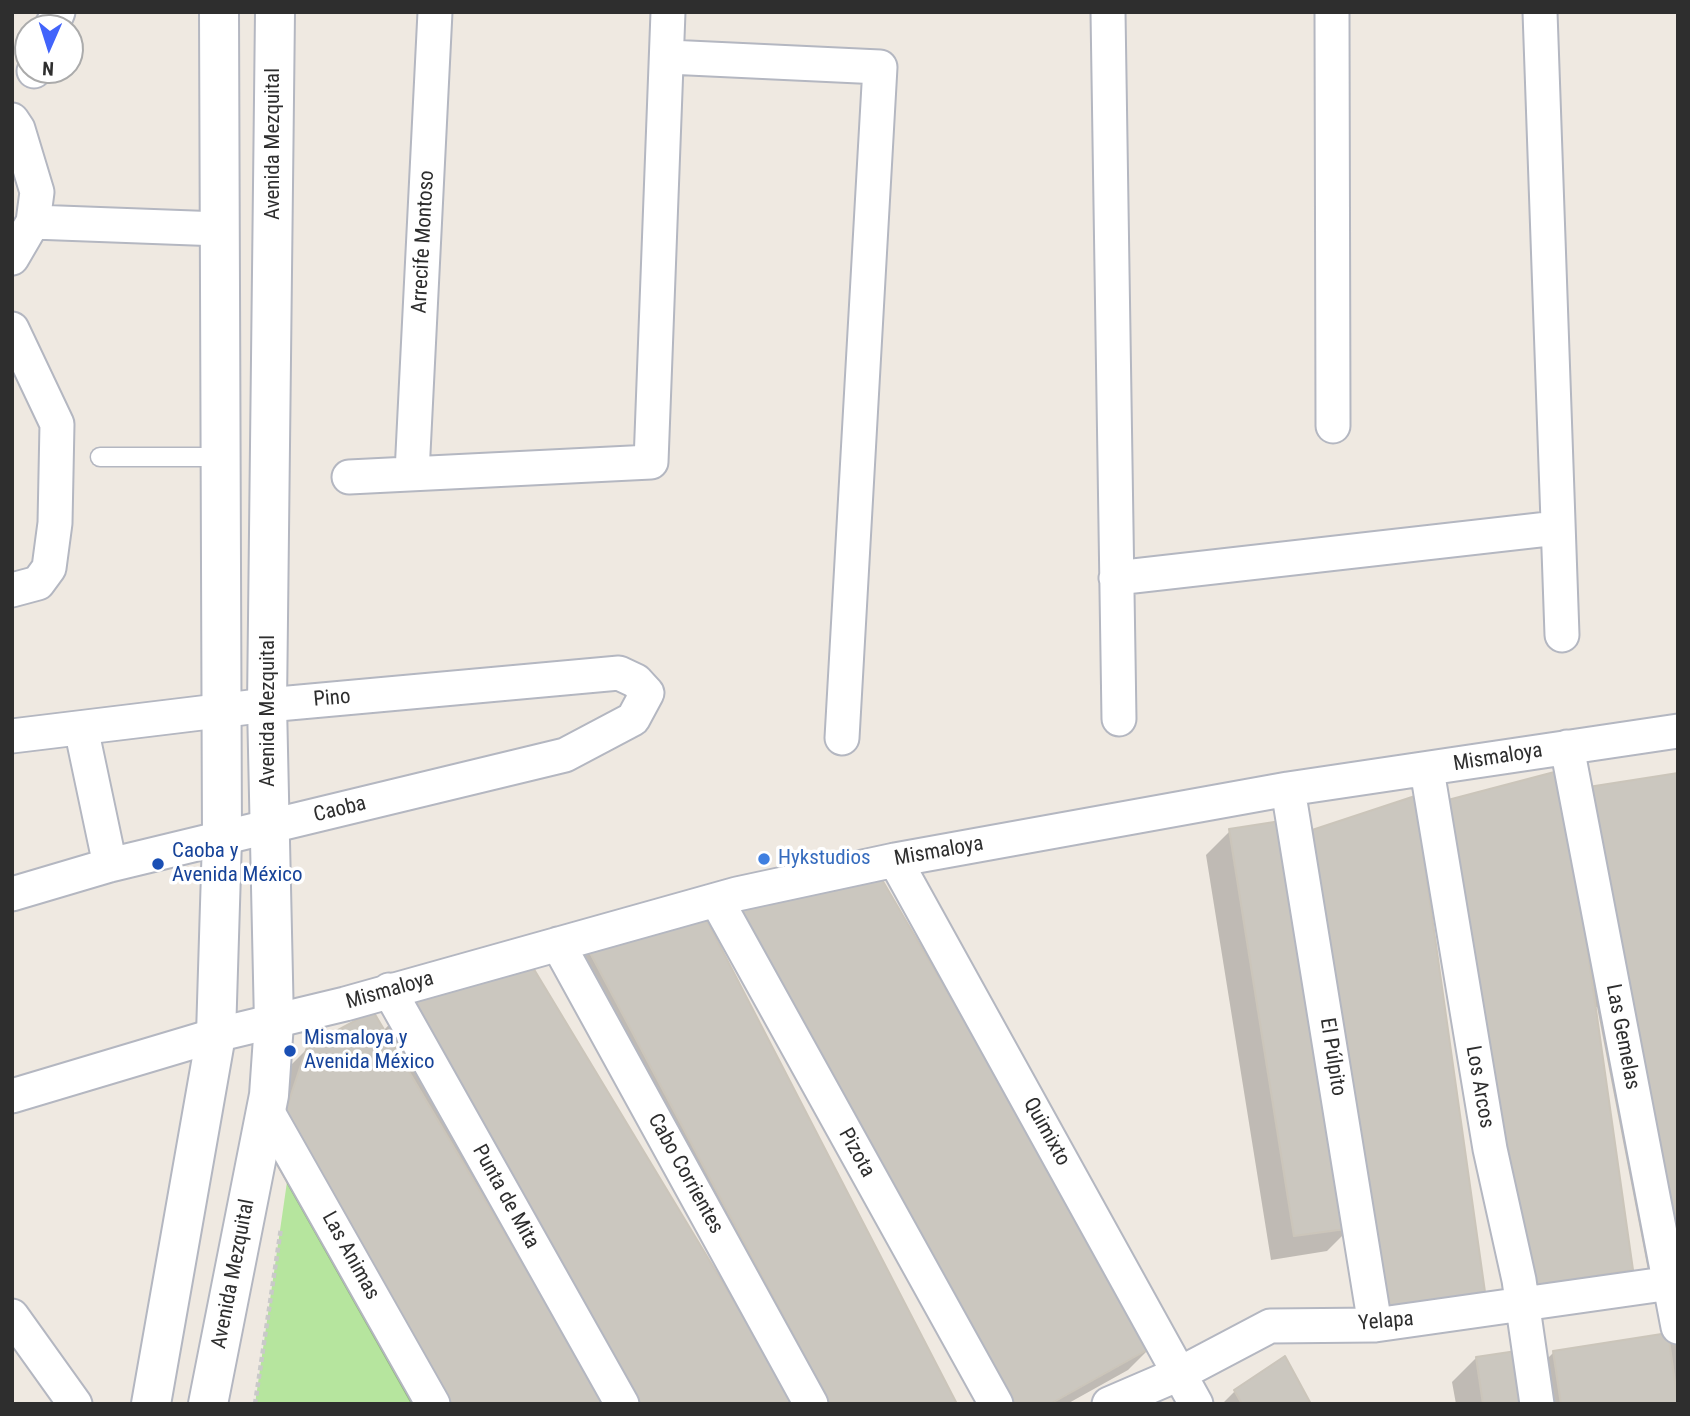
<!DOCTYPE html>
<html>
<head>
<meta charset="utf-8">
<style>
  body { margin:0 }
  #map { position:relative; width:1690px; height:1416px; overflow:hidden; background:#efe9e1; font-family:"Roboto Condensed",sans-serif }
  canvas { display:block }
  .frame { position:absolute; inset:0; border:14px solid #2e2e2e; pointer-events:none }
  .north { position:absolute; left:14px; top:14px; width:70px; height:70px; box-sizing:border-box; background:#fff; border:2px solid #ababab; border-radius:50%; rotate:183deg; font-size:19px; font-weight:700; line-height:28px; text-align:center; color:#2e2e2e }
  .north::after { content:''; display:block; margin:auto; width:24px; height:32px; background:#4264fb; clip-path:polygon(50% 0,100% 100%,50% 72%,0 100%) }
</style>
</head>
<body>
<div id="map">
<canvas width="1690" height="1416"></canvas>
<div class="frame"></div>
<div class="north">N</div>
</div>
<script>
const ctx = document.querySelector('canvas').getContext('2d');
ctx.lineJoin = 'round';
function fillPath(path, color) {
  ctx.fillStyle = color;
  ctx.fill(path, 'evenodd');
}
function poly(rows) {
  const path = new Path2D();
  for (const r of rows) {
    path.moveTo(r[0], r[1]);
    for (let i = 2; i < r.length; i += 2) path.lineTo(r[i], r[i + 1]);
  }
  return path;
}
function strokePath(path, color, width, dash) {
  ctx.strokeStyle = color;
  ctx.lineWidth = width;
  ctx.lineCap = dash ? 'butt' : 'round';
  ctx.setLineDash(dash || []);
  ctx.stroke(path);
}
function write(font, color, halo, rows, align = 'center') {
  ctx.font = font + ' "Roboto Condensed",sans-serif';
  ctx.lineWidth = 7;
  ctx.setLineDash([]);
  ctx.textBaseline = 'middle';
  ctx.strokeStyle = halo;
  ctx.fillStyle = color;
  for (const [text, x, y, turn = 0] of rows) {
    ctx.save();
    ctx.translate(x, y);
    ctx.rotate((+turn || 0) * Math.PI / 180);
    ctx.textAlign = isNaN(turn) ? turn : align;
    if (halo) ctx.strokeText(text, 0, 0);
    ctx.fillText(text, 0, 0);
    ctx.restore();
  }
}
fillPath(poly([
  [290,1161,427,1404,255,1404]
]), '#b6e59e');
fillPath(poly([
  [1678,775,1652,1291,1597,1007,1594,1008,1631,1270,1607,1294,1506,1309,1421,827,1566,807],
  [1230,831,1483,1291,1459,1315,1346,1232,1327,1251,1271,1260,1206,855],
  [718,935,1152,1346,1128,1370,1067,1404,976,1404],
  [589,951,955,1404,411,1404,261,1138,283,1073,308,1048,383,1031,408,1005,761,1348,763,1347,565,975],
  [1678,1333,1678,1404,1534,1404,1530,1376,1554,1352,1668,1343],
  [1476,1358,1530,1404,1456,1404,1452,1382],
  [1235,1391,1309,1404,1222,1404]
]), '#0003');
const building = poly([
  [1562,770,1633,1270,1530,1286,1444,801,1562,770],
  [1678,773,1678,1267,1582,788,1678,773],
  [1415,796,1485,1292,1388,1312,1303,833,1415,796],
  [1287,820,1353,1228,1294,1236,1229,829,1287,820],
  [881,878,1154,1346,1050,1404,1013,1404,741,910,881,878],
  [706,919,957,1404,830,1404,588,949,706,919],
  [532,966,796,1404,636,1404,407,1004,532,966],
  [373,1011,606,1404,449,1404,285,1113,307,1047,373,1011],
  [1668,1333,1678,1404,1561,1404,1553,1351,1668,1333],
  [1523,1350,1531,1404,1483,1404,1476,1357,1523,1350],
  [1285,1356,1311,1404,1242,1404,1234,1390,1285,1356]
]);
fillPath(building, '#cbc7bf');
strokePath(building, '#cbc5ba', 2);
const service = poly([
  [100,457,221,457]
]);
const minor = poly([
  [1108,12,1119,719],
  [1332,12,1333,426],
  [1540,12,1562,635],
  [51,28,58,12],
  [668,57,880,67,842,738],
  [34,71,35,70],
  [12,120,18,129,37,192,33,222,220,229],
  [12,258,33,222],
  [12,329,57,424,55,523,49,568,38,583,12,590],
  [412,473,435,12],
  [349,477,651,462,668,12],
  [1116,578,1557,528],
  [81,728,110,865],
  [12,736,267,705,619,673,636,681,647,693,633,719,565,755,110,865,12,894],
  [1567,747,1678,1327],
  [1427,770,1490,1149,1519,1280,1537,1404],
  [1288,789,1375,1325],
  [895,860,1196,1404],
  [717,901,996,1404],
  [558,944,811,1404],
  [389,990,622,1404],
  [12,1096,216,1035,345,1004,737,894,895,860,1288,789,1678,731],
  [266,1109,433,1404],
  [12,1316,75,1404],
  [1109,1404,1181,1373,1270,1326,1375,1325,1678,1282]
]);
const secondary = poly([
  [151,1404,216,1035,222,839,219,12],
  [208,1404,269,1095,274,1023,267,705,275,12]
]);
strokePath(service, '#b4b7c1', 21);
strokePath(minor, '#b4b7c1', 37);
strokePath(secondary, '#b4b7c1', 42);
strokePath(poly([
  [255,1404,281,1228]
]), '#c9c9c9', 4.5, [5, 3.5]);
strokePath(service, '#fff', 18);
strokePath(minor, '#fff', 33);
strokePath(secondary, '#fff', 38);
for (const [x, y, r, color] of [
  [764,859,7,"#3f7fe0"],
  [158,864,7,"#1a4fb4"],
  [290,1051,7,"#1a4fb4"]
]) {
  const dot = new Path2D();
  dot.arc(x, y, r, 0, 2 * Math.PI);
  ctx.fillStyle = color;
  ctx.fill(dot);
  strokePath(dot, '#fff', 2.5);
}
write('21px', '#2e2e2e', '#fff', [
  ["Avenida Mezquital",274,144,-90],
  ["Arrecife Montoso",424,242,-87],
  ["Pino",332,699,-5],
  ["Avenida Mezquital",269,711,-90],
  ["Mismaloya",1498,758,-9],
  ["Caoba",340,810,-14],
  ["Mismaloya",939,852,-10],
  ["Mismaloya",390,991,-16],
  ["Las Gemelas",1622,1037,79],
  ["El Púlpito",1332,1057,81],
  ["Los Arcos",1479,1087,80],
  ["Quimixto",1046,1132,61],
  ["Pizota",856,1153,61],
  ["Cabo Corrientes",685,1174,61],
  ["Punta de Mita",505,1197,61],
  ["Las Animas",350,1256,61],
  ["Avenida Mezquital",234,1274,-79],
  ["Yelapa",1386,1322,-5]
]);
write('21px', '#164399', '#fff', [
  ["Caoba y",172,852],
  ["Avenida México",172,876],
  ["Mismaloya y",304,1039],
  ["Avenida México",304,1063]
], 'left');
write('21px', '#366cbe', '#fff', [
  ["Hykstudios",778,859]
], 'left');
</script>
</body>
</html>
